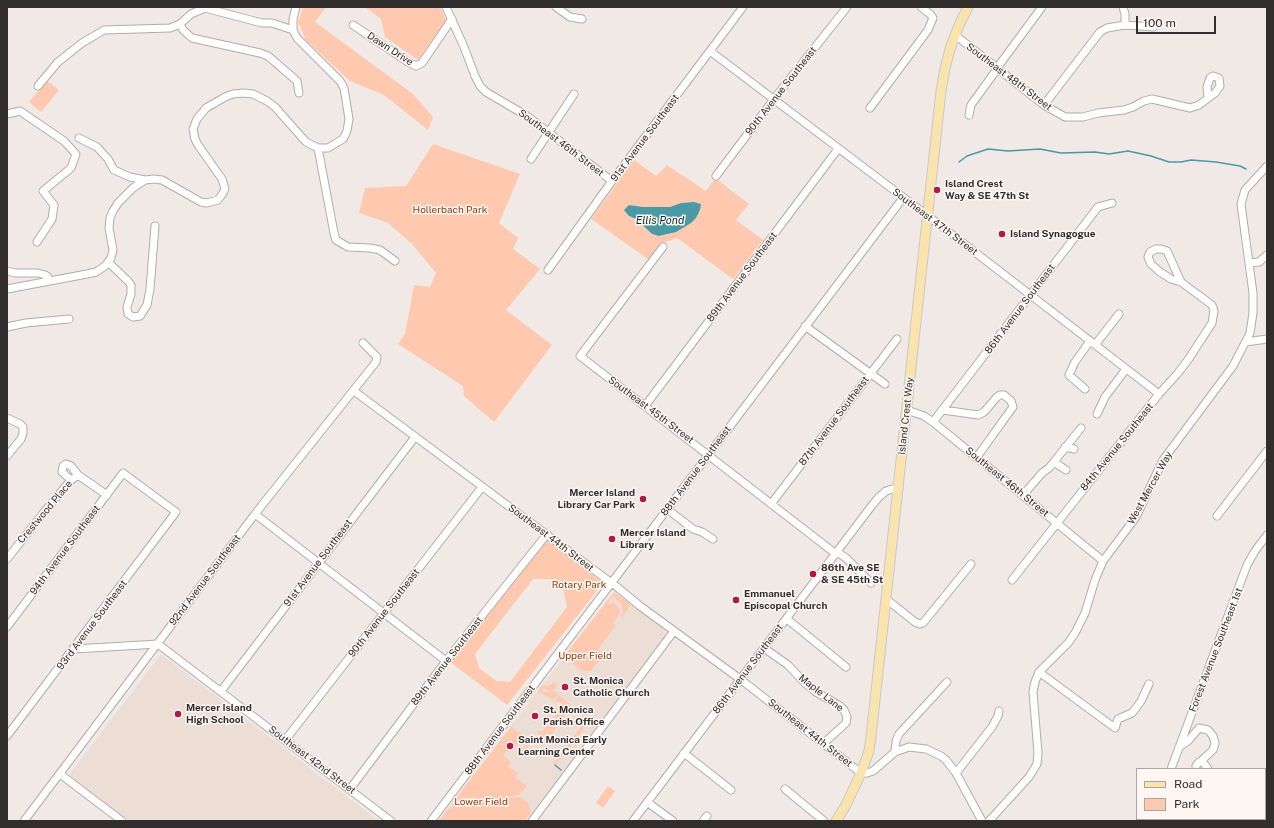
<!DOCTYPE html>
<html>
<head>
<meta charset="utf-8">
<style>
  body { margin:0 }
  #map { position:relative; width:1274px; height:828px; overflow:hidden; background:#f0e9e5; font-family:"Public Sans",sans-serif }
  canvas { display:block }
  .frame { position:absolute; inset:0; border:8px solid #312e2d; pointer-events:none }
  .legend { position:absolute; left:1136px; top:768px; width:130px; height:52px; box-sizing:border-box; background:#fdf6f2; border:1px solid #aba6a3; margin:0; padding:5px 7px; list-style:none; font-size:12px; color:#312e2d }
  .legend li { display:flex; align-items:center; gap:8px; height:20px }
  .legend b { width:20px; border:1px solid #aba6a3 }
  .scale { position:absolute; left:1136px; top:16px; width:80px; height:18px; box-sizing:border-box; border:2px solid #312e2d; border-top:0; padding-left:5px; font-size:12px; line-height:14px; white-space:nowrap; color:#312e2d; -webkit-text-stroke:3px #fdf6f2; paint-order:stroke }
</style>
</head>
<body>
<div id="map">
<canvas width="1274" height="828"></canvas>
<div class="frame"></div>
<ul class="legend">
<li><b style="height:5px;background:#f9e4ae"></b>Road</li>
<li><b style="height:11px;background:#fec9ae"></b>Park</li>
</ul>
<div class="scale">100 m</div>
</div>
<script>
const ctx = document.querySelector('canvas').getContext('2d');
ctx.lineJoin = 'round';
function fillPath(path, color) {
  ctx.fillStyle = color;
  ctx.fill(path, 'evenodd');
}
function poly(rows) {
  const path = new Path2D();
  for (const r of rows) {
    path.moveTo(r[0], r[1]);
    for (let i = 2; i < r.length; i += 2) path.lineTo(r[i], r[i + 1]);
  }
  return path;
}
function strokePath(path, color, width, dash) {
  ctx.strokeStyle = color;
  ctx.lineWidth = width;
  ctx.lineCap = dash ? 'butt' : 'round';
  ctx.setLineDash(dash || []);
  ctx.stroke(path);
}
function write(font, color, halo, rows, align = 'center') {
  ctx.font = font + ' "Public Sans",sans-serif';
  ctx.lineWidth = 3;
  ctx.setLineDash([]);
  ctx.textBaseline = 'middle';
  ctx.strokeStyle = halo;
  ctx.fillStyle = color;
  for (const [text, x, y, turn = 0] of rows) {
    ctx.save();
    ctx.translate(x, y);
    ctx.rotate((+turn || 0) * Math.PI / 180);
    ctx.textAlign = isNaN(turn) ? turn : align;
    if (halo) ctx.strokeText(text, 0, 0);
    ctx.fillText(text, 0, 0);
    ctx.restore();
  }
}
fillPath(poly([
  [614,592,664,629,666,635,526,821,438,821],
  [161,654,379,821,129,821,126,819,69,775]
]), '#ecddd5');
fillPath(poly([
  [303,7,326,7,315,22,413,94,433,117,428,130,384,95,350,81,306,40,298,22],
  [365,7,440,7,446,20,418,60,385,37,381,19],
  [47,81,59,90,41,112,29,102],
  [433,144,520,174,499,223,518,238,513,249,540,269,506,310,552,345,494,422,464,396,463,386,398,344,405,334,414,285,430,287,436,273,412,244,388,223,359,213,365,188,406,186],
  [634,160,656,176,667,165,706,191,715,178,749,204,736,220,763,240,733,279,677,238,666,242,648,259,591,219],
  [694,202,701,204,700,210,696,218,691,223,670,234,659,236,652,234,635,219,629,216,629,205,643,207,670,207,681,203],
  [547,539,603,583,507,705,450,662],
  [533,579,550,579,563,588,567,607,510,682,496,681,479,668,475,654],
  [614,592,629,603,630,606,620,620,623,611,621,603,615,599,616,597,614,596,608,602,611,604,614,602,620,610,619,615,613,624,616,625,598,649,604,654,591,671,583,671,573,664,564,656],
  [554,682,557,684,554,690,548,691,544,688,542,690,543,692,555,691,558,694,553,700,540,692,537,693,542,685,549,686],
  [559,695,571,705,563,718,557,719,554,718,563,707,561,703,555,701],
  [589,716,586,725,581,733,555,765,553,764],
  [552,720,562,720,543,746,539,734,536,731,543,731],
  [511,727,528,738,534,737,537,737,538,736,540,744,533,739,522,756,520,755,526,745,519,740,514,748,510,745,503,756,511,762,508,767,518,773,515,777,527,786,519,795,506,797,508,798,520,797,528,803,531,812,525,821,439,821,448,809,451,809,455,803,456,798],
  [608,786,615,791,603,808,596,803]
]), '#fec9ae');
fillPath(poly([
  [694,202,701,204,700,210,696,218,691,223,676,232,659,236,652,234,636,219,629,216,624,210,629,205,643,207,670,207,681,203]
]), '#499aa5');
strokePath(poly([
  [959,162,967,156,988,149,1008,151,1040,149,1061,153,1095,152,1109,154,1128,151,1151,156,1169,162,1181,162,1191,160,1216,162,1240,166,1246,169],
  [555,765,561,770]
]), '#499aa5', 1.5);
const minor = poly([
  [446,7,464,47,475,76,480,86,486,92,527,116,612,181],
  [556,7,570,17,582,19],
  [1123,7,1125,14,1125,25,1153,27],
  [180,24,183,30,192,38,260,53,268,56,297,81,299,93],
  [353,25,408,62,416,66,422,63,452,19],
  [955,35,1044,105,1065,117,1083,117,1098,113,1124,110,1133,107,1144,101,1152,99,1190,108,1199,105,1215,93,1220,86,1219,78,1213,76,1210,78,1207,87,1208,97],
  [710,51,928,216,1159,394],
  [38,86,58,62,82,43,104,30,170,28,180,24,191,14,205,8,262,23,272,23,293,30],
  [1044,105,1100,32,1107,28,1125,25],
  [870,108,928,30,933,18,930,14,921,7],
  [7,114,20,111,64,141,76,154,71,168,43,191,54,205,52,219,37,242],
  [969,115,971,105,995,72,997,68,1042,7],
  [79,138,97,147,108,159,114,170,130,177,145,180],
  [318,148,334,233,336,240,348,247,370,248,380,250,395,261],
  [531,159,574,94],
  [716,176,774,99,847,7],
  [663,247,580,356,836,554],
  [108,262,128,281,131,285,131,294,127,307,128,314,133,317,140,316,147,305,150,289,155,226],
  [1250,263,1259,262,1267,255],
  [548,270,612,181,743,7],
  [7,271,15,273,38,273,45,275,48,277,48,280],
  [7,289,87,274,96,272,105,266,111,258,113,250,109,228,110,218,113,211,118,203,133,188,145,180,154,179,162,180,201,202,207,203,218,200,223,193,225,189,222,179,198,145,195,139,193,129,197,119,206,108,225,97,233,94,243,93,253,94,267,101,275,107,306,142,318,148,328,148,343,139,347,131,349,119,344,88,340,81,297,38,293,30,293,19,296,7],
  [805,326,885,384],
  [7,327,26,323,69,319],
  [1246,342,1267,339],
  [1095,345,1119,314],
  [1085,389,1069,375,1075,362,1090,341],
  [354,391,617,587,640,606,740,679,861,773,867,773,873,771,895,752,909,747,926,749,941,756,946,760,956,773,982,821],
  [645,406,838,149],
  [907,410,924,416,933,422,1103,561],
  [943,410,978,415,984,412,997,397,1000,395,1004,395,1011,401,1013,407,1010,411,977,457],
  [1097,414,1105,397,1126,369],
  [7,418,20,424,23,427,23,433,21,439,7,456],
  [933,422,1098,207,1112,203],
  [1065,447,1074,449],
  [1054,462,1066,470],
  [71,480,62,472,63,466,66,464,71,466,78,475],
  [1023,495,1042,473,1049,468,1081,428],
  [771,504,897,339],
  [667,509,693,529,702,532,713,539],
  [255,514,446,661],
  [1217,516,1267,451],
  [837,552,846,558,871,583],
  [7,559,45,511,71,480,78,475,107,495],
  [1012,580,1159,394,1178,373,1188,360,1212,323,1214,311,1212,305,1181,282,1171,279,1160,272,1151,264,1148,257,1150,252,1156,249,1161,249,1167,251,1181,282],
  [886,599,915,622,920,624,923,623,971,564],
  [787,619,846,667],
  [7,627,123,473,176,512,7,736],
  [764,648,788,665,805,683,816,692,840,706,844,710,847,717,846,723,824,743],
  [74,649,158,644,391,821],
  [1039,672,1115,728,1118,719,1132,713,1136,708,1141,701,1149,684],
  [221,691,415,437],
  [286,739,482,487],
  [1179,747,1188,741,1199,728,1208,730,1213,736,1215,743,1213,750,1203,759,1203,762,1208,769],
  [895,752,896,741,899,734,947,682],
  [684,753,731,790],
  [1196,766,1199,762,1203,762],
  [1171,769,1247,565,1255,551,1267,535],
  [956,773,992,727,998,716,999,711],
  [60,774,122,821],
  [350,789,446,661,547,534],
  [785,789,824,821],
  [647,802,673,821],
  [24,821,255,514,376,362,377,357,363,343],
  [431,821,903,198],
  [532,821,674,631],
  [633,821,873,504,879,497,886,491,892,489,899,489],
  [703,821,707,816],
  [989,821,1029,777,1037,764,1038,753,1033,692,1035,682,1039,672,1069,642,1075,633,1085,613,1095,580,1103,561,1136,517,1163,460,1233,366,1250,333,1253,313,1253,293,1241,204,1245,190,1267,166],
  [1152,821,1152,819]
]);
const major = poly([
  [836,821,846,805,861,773,869,751,871,737,941,91,945,68,951,46,960,23,968,7]
]);
strokePath(minor, '#b3aca9', 9);
strokePath(major, '#c9c9c8', 11);
strokePath(minor, '#fff', 7);
strokePath(major, '#f9e4ae', 9);
for (const [x, y, r, color] of [
  [937,190,4,"#ae1a47"],
  [1002,234,4,"#ae1a47"],
  [643,499,4,"#ae1a47"],
  [612,539,4,"#ae1a47"],
  [813,574,4,"#ae1a47"],
  [736,600,4,"#ae1a47"],
  [565,687,4,"#ae1a47"],
  [178,714,4,"#ae1a47"],
  [535,716,4,"#ae1a47"],
  [510,746,4,"#ae1a47"]
]) {
  const dot = new Path2D();
  dot.arc(x, y, r, 0, 2 * Math.PI);
  ctx.fillStyle = color;
  ctx.fill(dot);
  strokePath(dot, '#fdf6f2', 1.5);
}
write('10px', '#312e2d', '#fdf6f2', [
  ["Dawn Drive",390,49,33],
  ["Southeast 48th Street",1009,77,37],
  ["90th Avenue Southeast",781,91,-52],
  ["91st Avenue Southeast",645,138,-53],
  ["Southeast 46th Street",561,143,37],
  ["Southeast 47th Street",935,222,37],
  ["89th Avenue Southeast",742,277,-53],
  ["86th Avenue Southeast",1020,309,-53],
  ["Southeast 45th Street",651,410,37],
  ["Island Crest Way",906,416,-84],
  ["87th Avenue Southeast",834,421,-53],
  ["84th Avenue Southeast",1117,447,-51],
  ["88th Avenue Southeast",696,471,-53],
  ["Southeast 46th Street",1007,482,39],
  ["West Mercer Way",1150,488,-61],
  ["Crestwood Place",45,512,-50],
  ["Southeast 44th Street",551,538,37],
  ["94th Avenue Southeast",65,550,-53],
  ["91st Avenue Southeast",318,563,-53],
  ["92nd Avenue Southeast",205,580,-53],
  ["90th Avenue Southeast",384,613,-52],
  ["93rd Avenue Southeast",92,625,-53],
  ["Forest Avenue Southeast 1st",1216,650,-69],
  ["89th Avenue Southeast",447,661,-52],
  ["86th Avenue Southeast",748,669,-53],
  ["Maple Lane",821,693,38],
  ["88th Avenue Southeast",500,730,-53],
  ["Southeast 44th Street",810,733,38],
  ["Southeast 42nd Street",312,760,37]
]);
write('bold 10px', '#312e2d', '#fdf6f2', [
  ["Island Crest",945,184],
  ["Way & SE 47th St",945,196],
  ["Island Synagogue",1010,234],
  ["Mercer Island",635,493,"right"],
  ["Library Car Park",635,505,"right"],
  ["Mercer Island",620,533],
  ["Library",620,545],
  ["86th Ave SE",821,568],
  ["& SE 45th St",821,580],
  ["Emmanuel",744,594],
  ["Episcopal Church",744,606],
  ["St. Monica",573,681],
  ["Catholic Church",573,693],
  ["Mercer Island",186,708],
  ["High School",186,720],
  ["St. Monica",543,710],
  ["Parish Office",543,722],
  ["Saint Monica Early",518,740],
  ["Learning Center",518,752]
], 'left');
write('10px', '#853f12', '#fdf6f2', [
  ["Hollerbach Park",450,210],
  ["Rotary Park",579,585],
  ["Upper Field",585,656],
  ["Lower Field",481,802]
]);
write('italic 11px', '#073035', '#fdf6f2', [
  ["Ellis Pond",660,221]
]);
</script>
</body>
</html>
